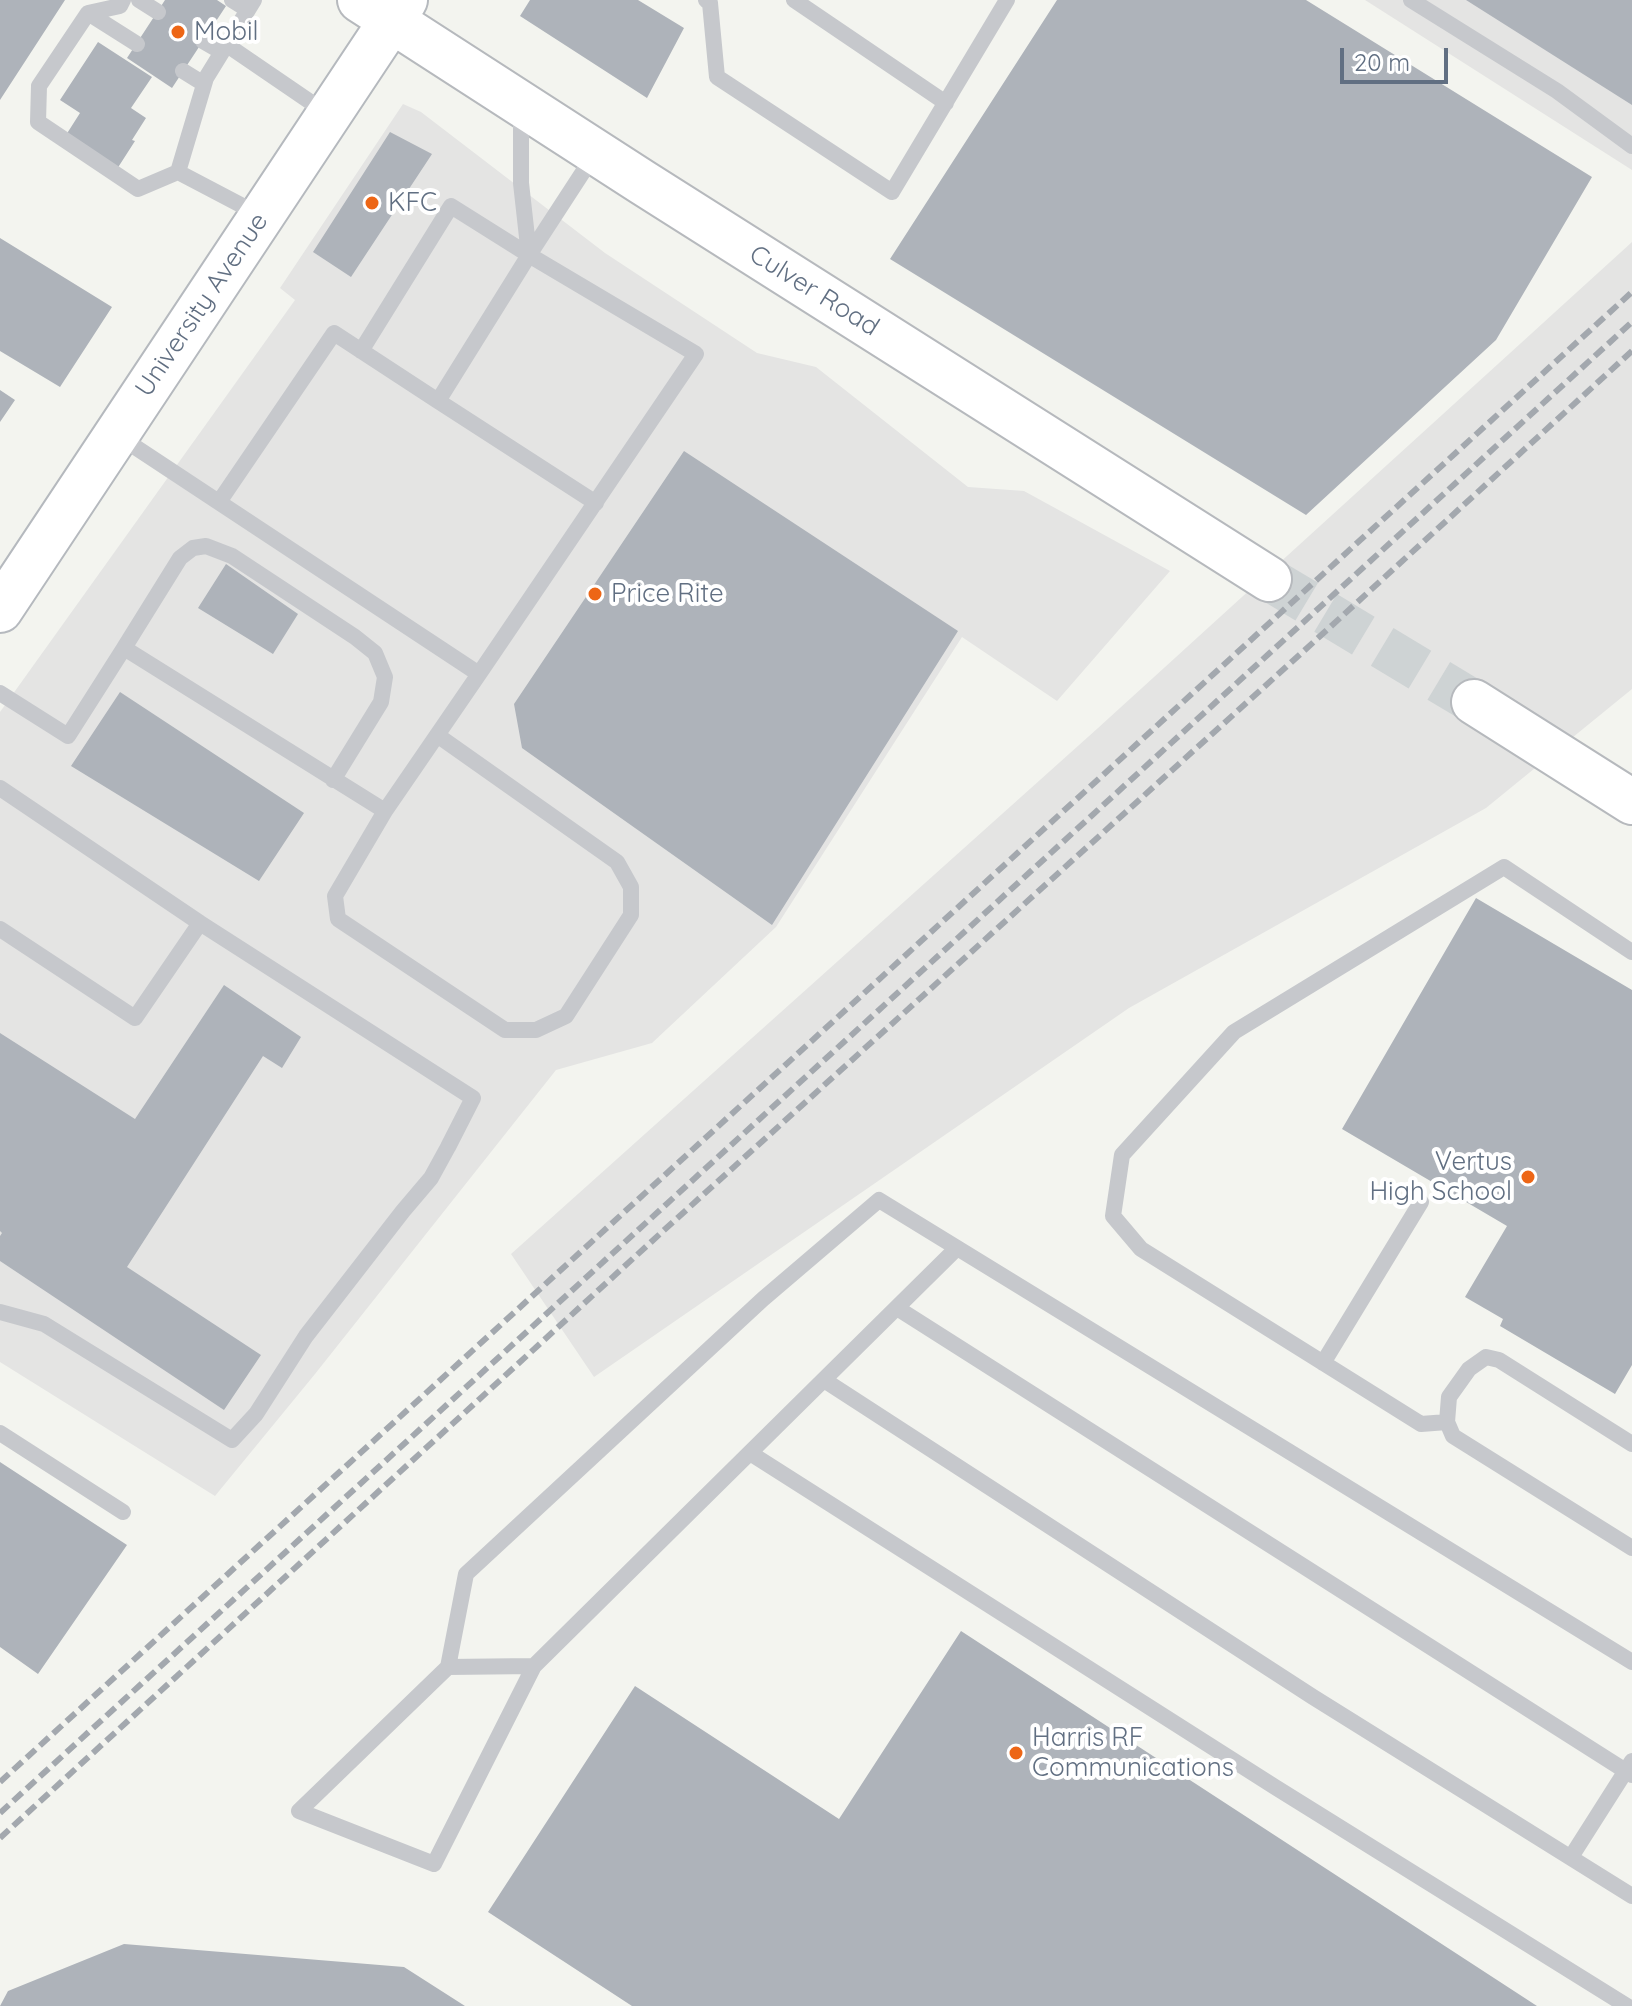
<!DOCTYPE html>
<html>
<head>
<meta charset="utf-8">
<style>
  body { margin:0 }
  #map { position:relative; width:1632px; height:2006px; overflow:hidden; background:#f3f4ef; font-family:Quicksand,sans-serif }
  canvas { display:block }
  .scale { position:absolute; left:1340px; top:48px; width:108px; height:36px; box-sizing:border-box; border:4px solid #616f82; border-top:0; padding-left:10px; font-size:24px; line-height:28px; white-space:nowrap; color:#616f82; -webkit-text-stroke:6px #fff; paint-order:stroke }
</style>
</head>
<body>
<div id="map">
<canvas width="1632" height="2006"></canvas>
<div class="scale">20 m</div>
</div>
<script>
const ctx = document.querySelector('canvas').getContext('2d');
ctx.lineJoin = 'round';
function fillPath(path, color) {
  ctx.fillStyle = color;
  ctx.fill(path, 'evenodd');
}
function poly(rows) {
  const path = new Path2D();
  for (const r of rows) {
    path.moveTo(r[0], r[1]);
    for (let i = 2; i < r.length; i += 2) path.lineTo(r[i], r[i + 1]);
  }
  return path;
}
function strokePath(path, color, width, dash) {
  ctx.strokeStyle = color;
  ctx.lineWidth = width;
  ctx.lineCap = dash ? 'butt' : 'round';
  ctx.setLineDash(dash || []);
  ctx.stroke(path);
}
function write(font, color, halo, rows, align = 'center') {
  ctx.font = font + ' Quicksand,sans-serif';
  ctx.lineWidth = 8;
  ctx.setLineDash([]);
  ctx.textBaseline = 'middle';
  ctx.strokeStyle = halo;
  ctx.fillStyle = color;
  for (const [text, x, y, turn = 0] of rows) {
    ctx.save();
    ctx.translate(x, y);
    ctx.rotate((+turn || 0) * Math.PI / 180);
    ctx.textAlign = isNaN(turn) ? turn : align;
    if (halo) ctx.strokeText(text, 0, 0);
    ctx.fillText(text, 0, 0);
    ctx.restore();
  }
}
fillPath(poly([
  [1365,0,1632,0,1632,170],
  [403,104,421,112,605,253,757,353,816,367,968,487,1024,491,1170,571,1057,701,962,637,776,927,652,1043,556,1070,315,1374,215,1496,0,1362,0,712,295,300,280,288],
  [1632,242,1632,689,1486,808,1129,1008,594,1377,511,1254,1098,728]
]), '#e4e4e3');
fillPath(poly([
  [0,0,65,0,0,100],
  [165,0,217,0,226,6,172,88,127,58],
  [530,0,638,0,684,28,647,98,520,16],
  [1057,0,1306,0,1592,177,1496,340,1306,515,890,259],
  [1466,0,1632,0,1632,105],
  [98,42,152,77,131,108,146,118,132,140,135,141,117,169,66,135,80,113,60,100],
  [390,132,432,154,351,277,313,252],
  [0,238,112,307,60,387,0,351],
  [0,390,15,400,0,422],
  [684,451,958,631,772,925,522,748,514,704],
  [226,564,298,614,273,654,198,608],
  [120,692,304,813,259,881,71,766],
  [1476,898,1632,990,1632,1365,1615,1394,1500,1326,1503,1319,1465,1297,1507,1226,1342,1129],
  [224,985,301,1037,282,1068,263,1056,127,1267,261,1355,224,1410,0,1261,0,1236,2,1233,0,1231,0,1033,135,1119],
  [0,1462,127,1545,38,1674,0,1647],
  [961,1631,1537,2006,632,2006,488,1912,635,1686,839,1819],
  [124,1944,404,1967,465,2006,0,2006,8,1991]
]), '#aeb3ba');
strokePath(poly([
  [1269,579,1474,702]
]), '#ced3d4', 44, [44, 22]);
const secondary = poly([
  [0,610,405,0]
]);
const primary = poly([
  [360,0,642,182,1269,579],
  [1474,702,1632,802]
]);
strokePath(secondary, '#b5b9be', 48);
strokePath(primary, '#b6b9bd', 48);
strokePath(poly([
  [123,0,120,6,88,13,39,86,38,122,138,189,178,172,258,214],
  [139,0,158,12],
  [232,0,248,10],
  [706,0,710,3,717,77,892,192,1007,0],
  [794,0,946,103],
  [1411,0,1557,91,1632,146],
  [88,13,137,44],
  [203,41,222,52],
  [227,45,328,114],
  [183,71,204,84],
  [521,109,521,183,529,255],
  [178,172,206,78,254,0],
  [438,401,596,503],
  [117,435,479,674,696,354,529,255,451,206,361,351],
  [219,502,334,333,438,401,529,255,596,152],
  [124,648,180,558,193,548,206,546,232,556,355,637,375,653,385,677,381,702,333,780],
  [0,693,68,736,124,648,385,811,479,674],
  [0,788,200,923,135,1018,0,929],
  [385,811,335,896,338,919,505,1030,536,1030,566,1016,631,915,631,887,617,862,437,735],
  [957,1248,534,1666,434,1864,299,1811,448,1667,466,1574,763,1299,879,1200,1632,1662],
  [897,1308,1632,1775],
  [0,1312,44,1324,232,1440,256,1414,306,1336,403,1211,431,1178,448,1147,473,1098,200,923],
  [1323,1363,1421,1202],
  [824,1380,1313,1697,1632,1896],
  [1447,1422,1421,1424,1141,1249,1113,1216,1122,1155,1234,1032,1504,867,1632,952],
  [0,1433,123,1512],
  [1632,1444,1499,1360,1486,1357,1469,1369,1449,1397,1447,1422,1453,1436,1632,1548],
  [750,1453,1275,1787,1627,2006],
  [448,1667,534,1666],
  [1571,1857,1632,1761]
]), '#c6c8cc', 16);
strokePath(secondary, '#fff', 44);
strokePath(primary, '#fff', 44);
strokePath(poly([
  [0,1782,1632,292],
  [0,1813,1632,322],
  [0,1838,662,1232,1328,629,1632,351]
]), '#a3a8ae', 6, [12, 6]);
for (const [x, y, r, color] of [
  [178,32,8,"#ed6616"],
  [372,203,8,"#ed6616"],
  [595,594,8,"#ed6616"],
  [1528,1177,8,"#ed6616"],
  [1016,1753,8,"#ed6616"]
]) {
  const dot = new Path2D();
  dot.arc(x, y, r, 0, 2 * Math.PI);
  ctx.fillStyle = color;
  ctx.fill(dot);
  strokePath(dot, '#fff', 3);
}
write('26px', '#616f82', '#fff', [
  ["Mobil",194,32],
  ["KFC",388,203],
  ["Price Rite",611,594],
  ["Vertus",1512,1162,"right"],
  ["High School",1512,1192,"right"],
  ["Harris RF",1032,1738],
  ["Communications",1032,1768]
], 'left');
write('26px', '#616f82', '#fff', [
  ["Culver Road",814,291,32],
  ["University Avenue",202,305,-56]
]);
</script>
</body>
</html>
